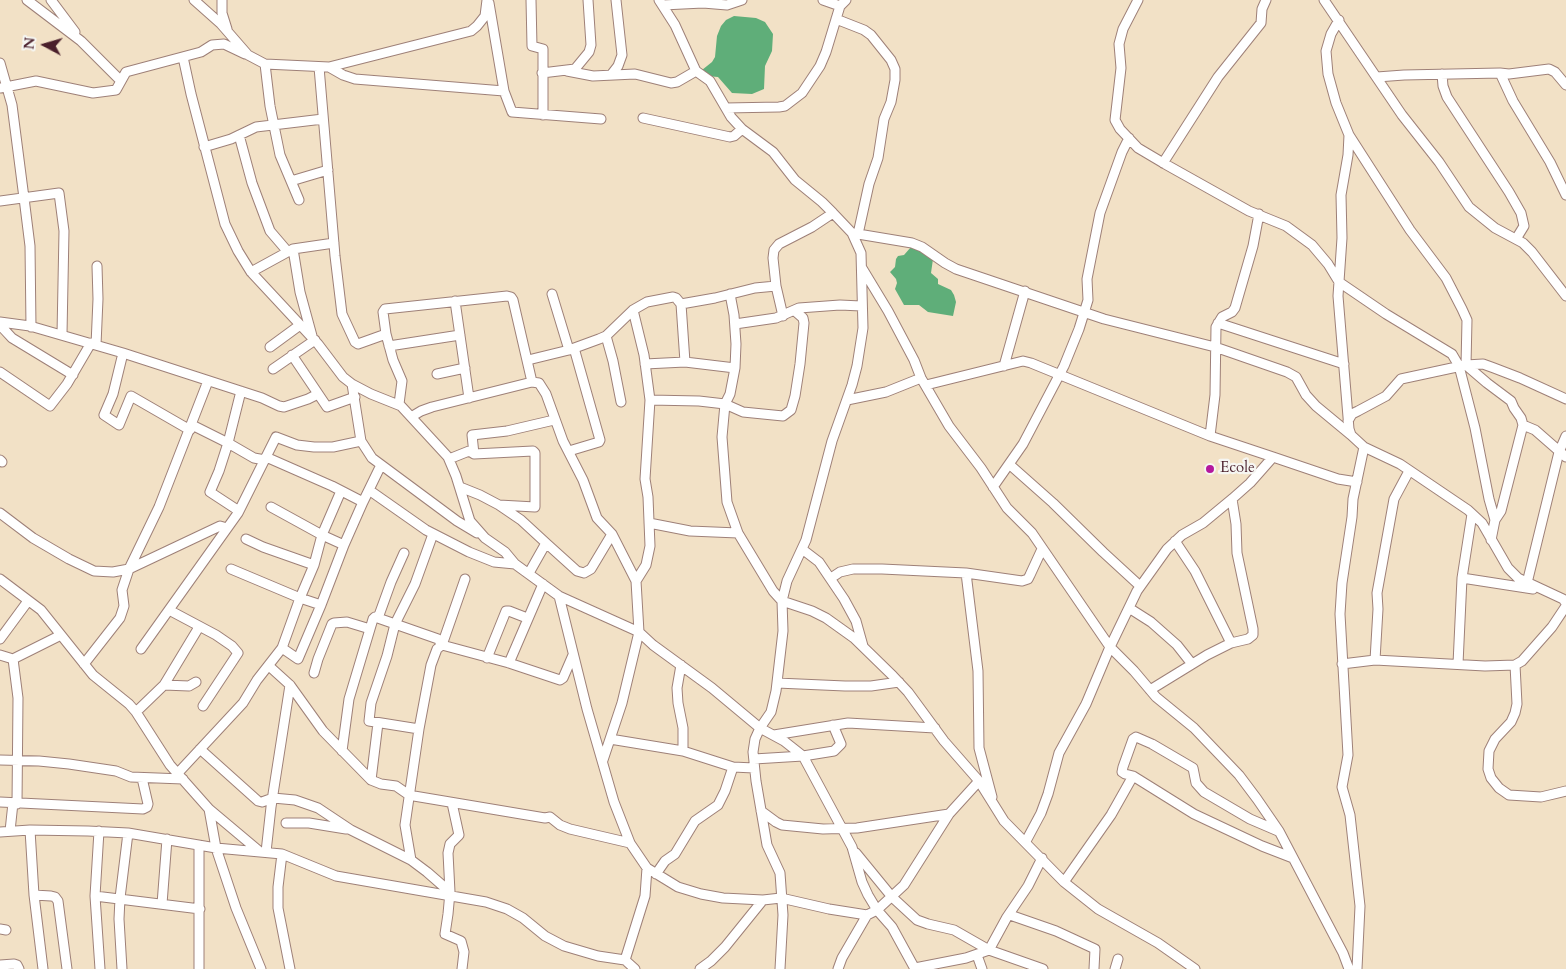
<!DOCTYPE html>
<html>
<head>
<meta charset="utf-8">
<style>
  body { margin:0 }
  #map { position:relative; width:1566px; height:969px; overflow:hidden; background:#f2e1c6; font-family:Cardo,serif }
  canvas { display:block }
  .north { position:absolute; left:20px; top:20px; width:50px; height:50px; -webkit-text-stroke:4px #f6f6f2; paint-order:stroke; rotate:276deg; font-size:14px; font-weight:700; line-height:20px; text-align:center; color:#4a1f2b }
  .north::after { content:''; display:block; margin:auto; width:18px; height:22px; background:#4a1f2b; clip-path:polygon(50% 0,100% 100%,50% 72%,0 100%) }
</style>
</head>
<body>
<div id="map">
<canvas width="1566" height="969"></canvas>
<div class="north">N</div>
</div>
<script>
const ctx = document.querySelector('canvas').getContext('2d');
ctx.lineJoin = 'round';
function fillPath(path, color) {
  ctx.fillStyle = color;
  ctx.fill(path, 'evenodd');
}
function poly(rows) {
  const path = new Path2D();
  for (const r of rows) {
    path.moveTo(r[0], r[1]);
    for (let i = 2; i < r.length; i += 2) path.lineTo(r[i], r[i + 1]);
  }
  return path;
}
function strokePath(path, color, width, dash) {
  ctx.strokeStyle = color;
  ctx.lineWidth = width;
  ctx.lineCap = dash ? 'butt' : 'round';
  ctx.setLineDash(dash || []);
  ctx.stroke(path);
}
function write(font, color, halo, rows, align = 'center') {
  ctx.font = font + ' Cardo,serif';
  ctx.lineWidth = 4.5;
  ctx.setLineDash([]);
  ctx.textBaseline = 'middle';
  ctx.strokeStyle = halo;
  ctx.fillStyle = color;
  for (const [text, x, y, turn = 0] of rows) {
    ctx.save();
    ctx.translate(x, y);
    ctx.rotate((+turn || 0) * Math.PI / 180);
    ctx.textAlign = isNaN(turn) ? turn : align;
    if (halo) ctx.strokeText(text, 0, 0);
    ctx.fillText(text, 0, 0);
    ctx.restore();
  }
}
fillPath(poly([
  [734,16,756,18,765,22,773,34,772,51,765,66,764,89,752,94,732,93,718,77,707,76,702,70,712,62,715,57,717,36,721,26,726,20],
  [911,247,917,247,933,259,931,273,938,279,938,284,951,290,954,295,956,302,953,316,928,312,919,305,904,305,895,289,897,283,896,279,890,272,895,267,896,259,898,256,904,255]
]), '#5fae79');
const minor = poly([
  [27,0,81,41,121,81],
  [51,0,75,32],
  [194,0,221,24,248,55,265,64,329,67,343,75,355,79,504,91,512,112,601,119],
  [222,0,222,13,227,29],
  [531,0,532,46,543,49,543,115],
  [659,0,675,25,696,71,710,81,731,117,742,129,773,152,795,180,822,202,833,213,852,233,861,253,863,328,857,366,852,385,832,441,806,540,787,581,782,601,812,611,826,618,854,638,893,676,908,692,944,741,979,781,1004,821,1064,882,1098,909,1158,943,1195,969],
  [823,0,840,6,846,0],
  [1138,0,1123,29,1119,44,1121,68,1115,120,1120,129,1138,148,1165,164,1249,211,1286,226,1312,245,1328,264,1339,282,1386,314,1452,354,1459,366,1475,428,1489,499,1495,520,1491,540],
  [1324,0,1402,115,1439,162,1469,207,1495,228,1523,243,1532,252,1566,296],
  [489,3,504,91],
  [663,5,703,3,727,5,742,0],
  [836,19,864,30,871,35,891,60,895,69,895,80,891,102,884,119,878,158,869,184,858,234],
  [1339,20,1331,34,1326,51,1328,74,1336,103,1349,135,1348,155,1341,195,1342,238,1338,296,1349,429,1351,435,1364,447,1353,499,1352,517,1342,583,1340,614,1348,755,1342,787,1350,815,1360,906,1357,969],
  [183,57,191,94,225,224,238,251,251,272,318,344,343,377,352,384,371,394,401,406,448,457,456,476,470,521,485,538,505,552,515,564,559,596,639,632,653,645,712,688,760,728,784,741,803,756,852,847,862,882,868,895,877,910,892,927,915,969],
  [0,63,12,105,24,198,30,246,31,327],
  [265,64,270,106,280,155,299,200],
  [319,67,335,256,342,314,355,342,358,344,386,334],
  [329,67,471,31,477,26,485,16,487,0],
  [567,71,593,76,635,74,671,83,677,82,696,71],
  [542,73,575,69,589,52,591,45,588,0],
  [1500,73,1509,74,1549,69,1555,72,1566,85],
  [1442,74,1443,86,1447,97,1509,192,1521,213,1524,226,1516,239],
  [611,75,618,66,622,55,616,0],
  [1377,77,1404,75,1500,73,1513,101,1550,162,1566,195],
  [0,88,36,81,93,93,116,90,126,72,201,52,212,45,224,44,245,54],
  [726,108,779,107,785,106,802,93,820,66,826,52,840,6],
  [643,118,730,137,734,136,742,129],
  [239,135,252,183,270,231,288,252],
  [1349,135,1410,230,1446,278,1462,309,1467,320,1466,365,1487,383,1511,401,1514,408,1521,418,1523,425],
  [204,147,231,139,256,127,323,119],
  [1163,163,1218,77,1261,23,1262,9,1266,0],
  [291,181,328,170],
  [0,201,59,193,64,231,62,334],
  [1259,214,1253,246,1235,308,1232,312,1222,317,1216,327,1215,395,1210,436,1273,457],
  [852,233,912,243,922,247,945,263,956,269,1104,319,1215,347,1287,372,1296,377,1306,395,1316,406,1351,435],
  [293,249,300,292,312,336],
  [862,268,888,311,914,360,921,378,949,426,981,468,1007,508,1032,533,1110,647,1134,671,1156,697,1194,728,1216,751,1239,775,1257,799,1279,831,1343,953,1349,969],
  [251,272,293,249,334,243],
  [776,286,783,316],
  [552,294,569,350],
  [730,294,734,315,736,344,735,368,730,394,725,404,743,412,783,416,791,410,795,396,800,364,804,323,803,318,795,311],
  [455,301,469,398],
  [633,310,644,355,650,400,645,479,648,497,650,546,646,565,636,581],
  [0,322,30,326,123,353,262,398,279,406,284,407,308,399,318,394],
  [1218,323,1344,364],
  [735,324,776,318,799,308,840,305,861,306],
  [0,325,12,338,73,375],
  [606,336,613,361,621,402],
  [96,345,98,299,97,266],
  [389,346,460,335],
  [270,347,300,325],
  [123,353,113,394,104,415,119,425,131,396,190,430],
  [292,355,327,407,355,397],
  [528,360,569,350,599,339,606,336,633,310,647,302,673,297,676,298,681,304,715,298,755,288,776,286,773,258,774,250,779,244,812,227,833,213],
  [685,362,735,368],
  [645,364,685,362,681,304],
  [1004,366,1025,291],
  [273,369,315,340],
  [0,372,50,406,67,384,91,343],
  [437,374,465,368],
  [352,384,361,441,372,458,457,521,477,533],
  [926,385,1023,361,1031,363,1210,436],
  [650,400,699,401,725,404,722,437,727,502,738,533],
  [847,400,886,392,921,378],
  [399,404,402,381,393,360,386,334,383,312,385,309,507,296,511,297,513,300,532,382],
  [411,417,421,411,432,407,532,382,539,383,546,394,563,441,583,480,597,518,612,534,636,581,639,632,622,703,603,760],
  [1348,421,1352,414,1358,411,1386,396,1401,379,1466,365,1483,364,1494,368,1520,378,1566,399],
  [192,425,228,443,254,458,265,460],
  [1364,447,1400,464,1468,510,1482,523,1508,568,1518,578,1563,599,1566,603],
  [569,451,599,442,600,440,574,348],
  [474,454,472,435,507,431,554,420],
  [266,457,332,486,363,502,381,465],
  [449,459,469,451,474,454,533,451,535,453,535,507,499,505,480,495,460,487],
  [0,460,2,462],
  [1009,464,1053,503,1103,552,1140,586],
  [993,487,1023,444,1064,366,1079,329,1088,300,1087,279,1100,213,1122,152,1129,138],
  [369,490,426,530,469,552,494,562,515,564],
  [499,505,521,520,546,543,529,573],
  [271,507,322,535,344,545],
  [239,511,210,492,219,471,228,443,241,391],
  [0,513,33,538,69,559,94,571,113,572,129,569,220,526,227,528],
  [1495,520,1501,511,1523,425,1535,430,1566,457],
  [649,523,690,531,738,533,773,591,782,601,783,631,776,691,771,712,760,728,755,739,753,752,756,781,767,845,780,873,783,915,780,969],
  [246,539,263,547,314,565],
  [1175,541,1195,571,1231,643],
  [546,543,577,571,584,573,591,569,612,534],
  [802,549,819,562,844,599,856,621,863,646],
  [966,573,978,671,979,748,992,797],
  [831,578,840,572,853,569,882,569,966,573,1022,581,1028,579,1030,575,1042,549],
  [1462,578,1533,589],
  [0,579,41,610,93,675,129,704,136,712,170,765,209,809,216,848,236,908,261,969],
  [1527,583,1559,452,1566,436],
  [559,596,587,709,614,802,630,843,647,868,678,887,701,894,723,898,763,900,781,898,829,909,867,915,877,910,904,885,949,814,979,781],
  [321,605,300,598,314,565,322,535,341,491],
  [1129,608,1151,622,1177,645,1192,664],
  [169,610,216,635,232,646,238,653,203,706],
  [378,618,391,582,404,553],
  [0,639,28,601],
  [282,648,298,659,321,605,344,545,363,502],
  [141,649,238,513,276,437,297,445,314,447,333,447,361,441],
  [0,655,13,659,61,635],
  [487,658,506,611,509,611,527,618],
  [13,659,18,698,17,804],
  [1375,660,1485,666,1515,665,1522,661,1552,627,1566,606],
  [509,663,543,584],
  [84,664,120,618,124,606,122,590,129,569,159,507,208,381],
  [1342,664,1375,660,1378,609,1377,593,1394,499,1409,471],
  [1458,664,1462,578,1472,514],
  [681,665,677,688,678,703,683,728,683,751],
  [1515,665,1517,704,1515,713,1511,722,1495,739,1489,751,1488,769,1491,778,1499,788,1509,795,1541,797,1566,791],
  [269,666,290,685,323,731,371,780,381,784,396,786,409,795,414,796,545,818,550,817,560,825,570,829,630,843],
  [314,673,318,659,332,624,334,623,347,622,370,629],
  [777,683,845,686,871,686,899,682],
  [164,685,199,627],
  [1150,690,1207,655,1231,643,1248,639,1253,635,1253,629,1237,553,1236,524,1232,499],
  [136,712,164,685,189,686,196,682],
  [419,729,369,721,371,703,387,656,395,624,415,584,433,534],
  [774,735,848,723,935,728],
  [610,739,683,751,733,767,754,768],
  [200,749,258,801,262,802,273,798,295,800,318,808,351,830,411,860,427,872,450,892,448,914,445,934,461,941,464,952,462,969],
  [342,751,349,699,373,619,375,617,438,639,442,645,509,663,560,680,563,678,573,655],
  [754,759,803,756,834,751,841,744,833,725],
  [0,760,39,761,69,764,116,771,131,777,183,779],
  [177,774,243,703,257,680,282,648,300,598,231,569],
  [1133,776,1125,774,1122,772,1123,767,1133,739,1136,737,1152,744,1193,768,1196,783,1204,792,1250,819,1278,831],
  [371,780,378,723],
  [0,802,143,809,147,807,148,804,142,778],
  [209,809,259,851],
  [761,811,776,822,782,825,823,829,857,828,949,814],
  [286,823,309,823,346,829],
  [30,830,34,895,43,969],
  [10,831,13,803],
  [99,831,95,896,100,969],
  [0,832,30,830,88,831,128,833,216,848,282,854,336,876,486,902,507,909,523,918,545,936,564,946,598,956,625,960,635,969],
  [1026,841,1041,813,1048,794,1059,753,1086,704,1110,647,1137,591,1167,549,1182,535,1203,523,1232,499,1250,483,1273,457,1338,479,1357,482],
  [266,852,271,807,290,685],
  [856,853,892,897,917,920,928,924,954,930,989,950,1043,969],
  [282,854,278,887,278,908,290,969],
  [411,860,405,825,419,729,431,665,437,649,442,645,465,579],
  [656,874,665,861,675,854,695,821,718,805,725,791,733,767],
  [1064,882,1111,815,1133,776,1194,814,1262,846,1293,858],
  [450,892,448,853,450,844,459,835,452,803],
  [34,895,51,896,55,897,58,901,67,969],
  [95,896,200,909],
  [162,904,167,839],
  [1010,915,1056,931,1095,949,1094,969],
  [0,929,6,930],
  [977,955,982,969],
  [625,960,645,896,647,868],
  [0,965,14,964,17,965,19,969],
  [915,968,966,958,989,950,1007,917,1028,886,1042,858],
  [122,969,119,919,120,898,128,833],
  [199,969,199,845],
  [700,969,711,961,725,947,763,900],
  [838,969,842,958,867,915],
  [1115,969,1118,959]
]);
strokePath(minor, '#9e8078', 11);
strokePath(minor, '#fff', 9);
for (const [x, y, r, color] of [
  [1210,469,5,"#b5179e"]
]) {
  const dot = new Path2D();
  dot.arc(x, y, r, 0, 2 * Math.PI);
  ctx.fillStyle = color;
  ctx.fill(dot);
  strokePath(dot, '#f6f6f2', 2);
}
write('15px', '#4a1f2b', '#f6f6f2', [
  ["Ecole",1220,469]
], 'left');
</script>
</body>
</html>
